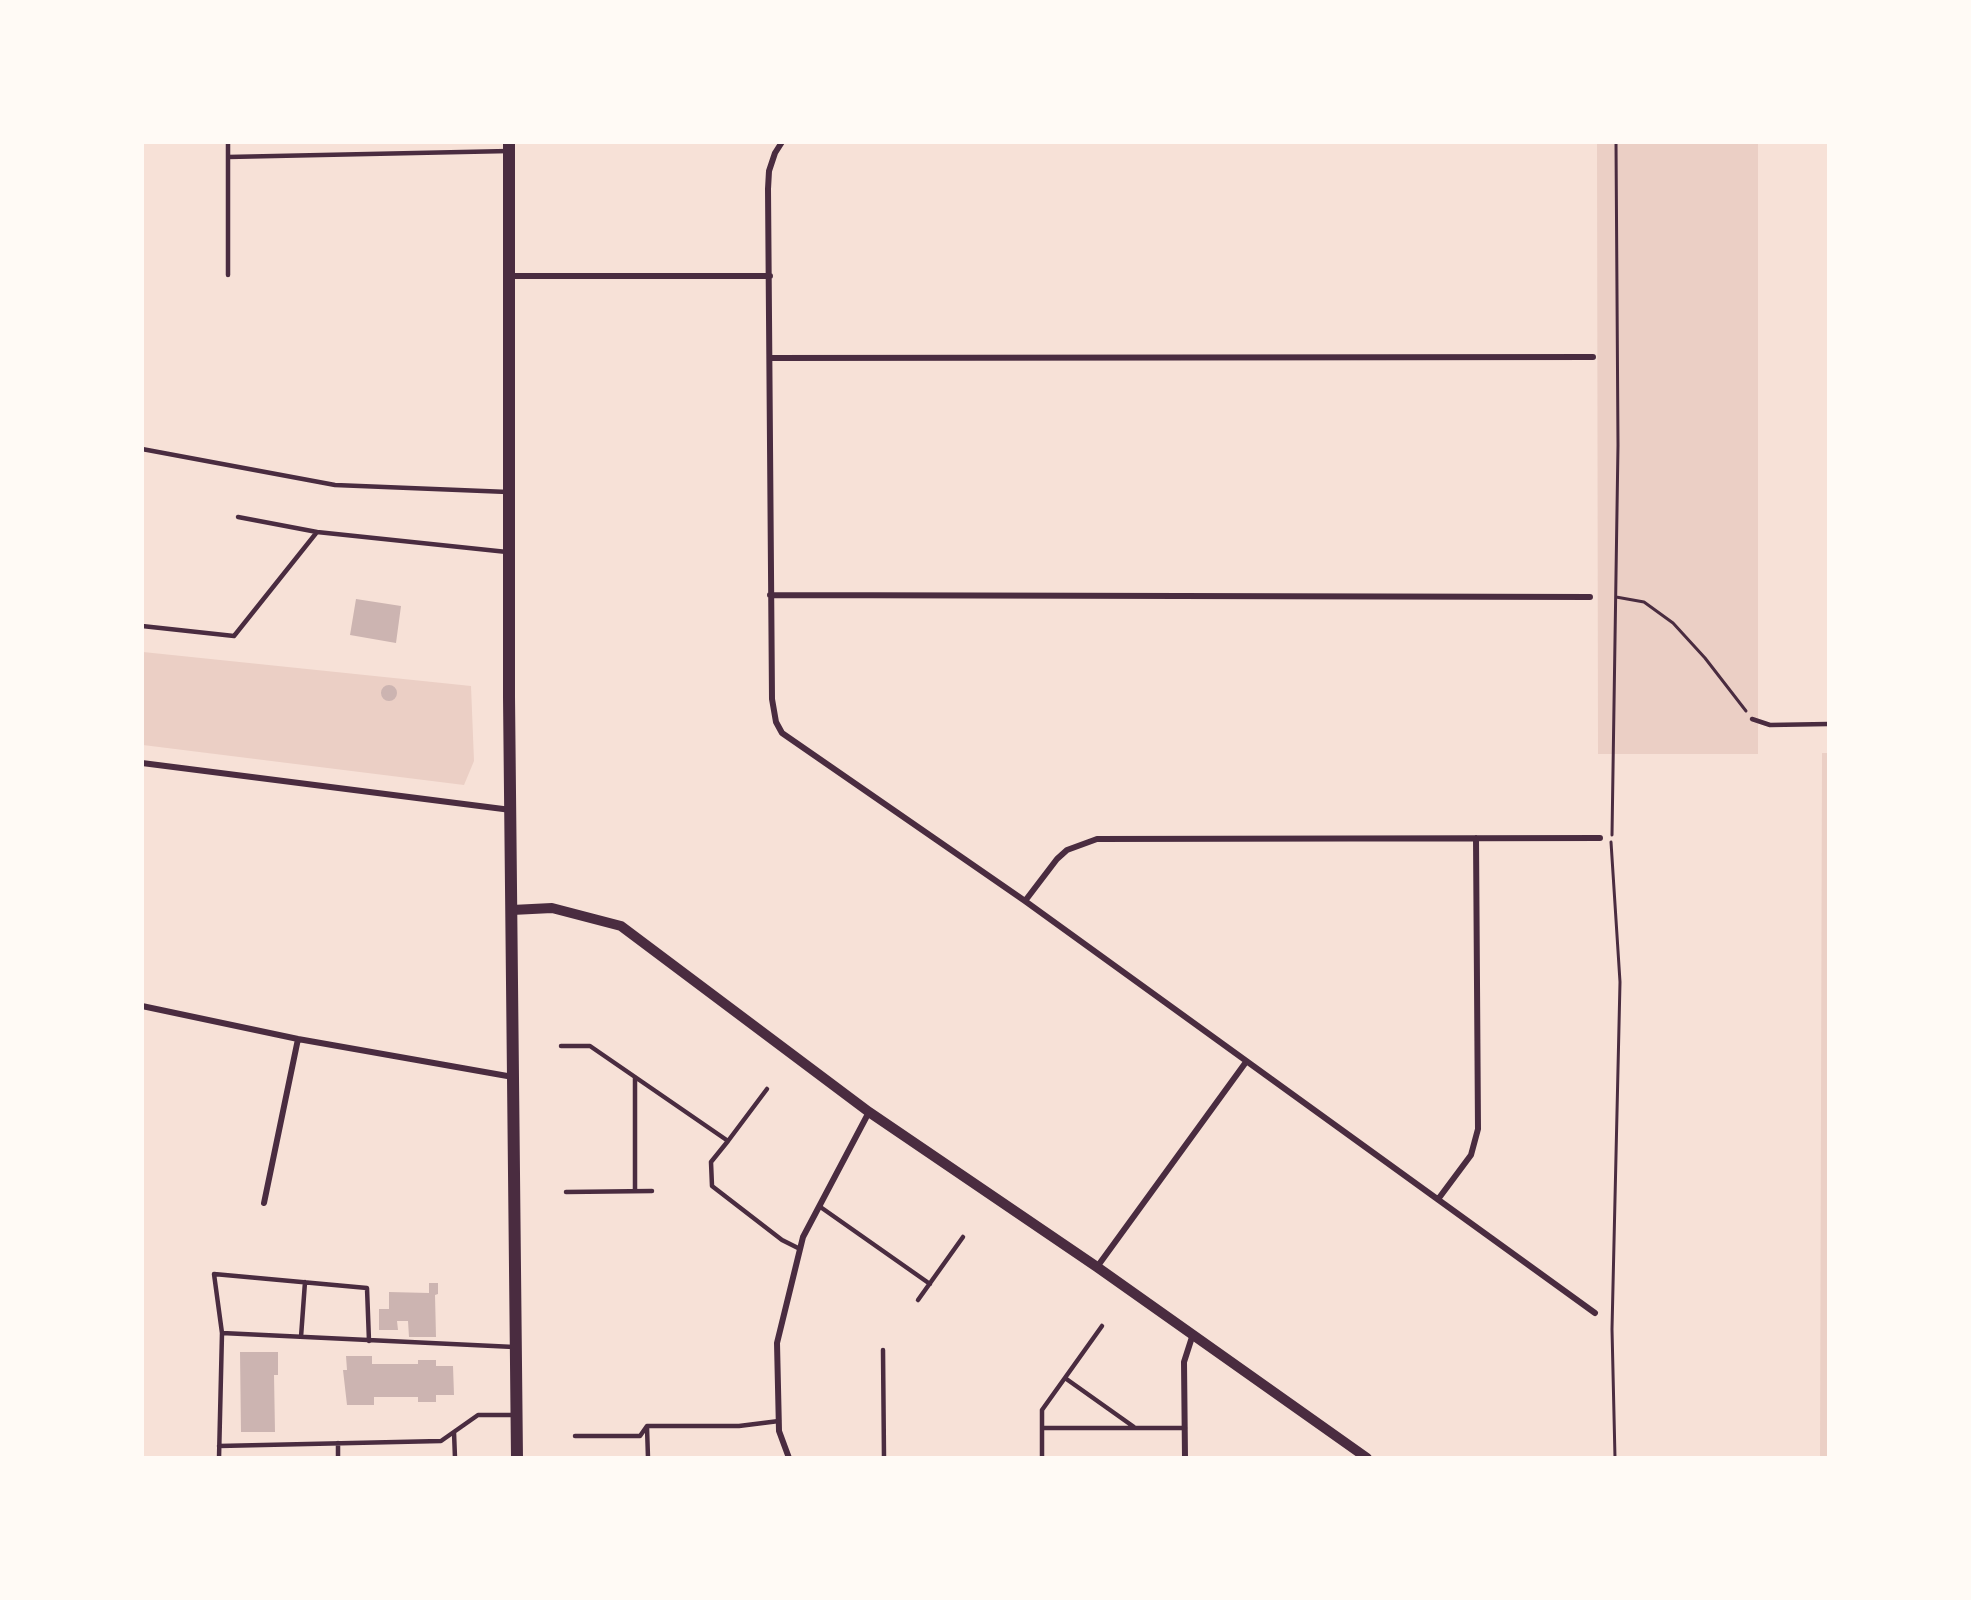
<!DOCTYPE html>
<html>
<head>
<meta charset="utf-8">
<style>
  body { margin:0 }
  #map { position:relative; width:1971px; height:1600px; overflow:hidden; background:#f7e1d7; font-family:Mulish,sans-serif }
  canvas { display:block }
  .frame { position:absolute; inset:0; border:144px solid #fffaf5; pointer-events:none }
</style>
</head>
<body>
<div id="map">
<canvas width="1971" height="1600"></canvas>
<div class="frame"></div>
</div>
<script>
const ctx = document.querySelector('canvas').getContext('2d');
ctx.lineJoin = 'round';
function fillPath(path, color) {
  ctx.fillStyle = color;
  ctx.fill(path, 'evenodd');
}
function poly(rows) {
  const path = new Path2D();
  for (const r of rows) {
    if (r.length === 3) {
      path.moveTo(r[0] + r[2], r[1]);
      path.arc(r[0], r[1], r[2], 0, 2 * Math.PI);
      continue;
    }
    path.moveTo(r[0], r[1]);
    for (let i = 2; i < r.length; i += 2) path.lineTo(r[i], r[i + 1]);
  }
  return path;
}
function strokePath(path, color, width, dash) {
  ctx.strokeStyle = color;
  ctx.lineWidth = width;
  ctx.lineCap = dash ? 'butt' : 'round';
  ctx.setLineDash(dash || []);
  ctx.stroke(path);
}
fillPath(poly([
  [1597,143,1758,143,1758,754,1598,754],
  [143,652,471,686,474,761,464,785,143,745],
  [1822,753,1828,753,1828,1458,1820,1457]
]), '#ebcfc5');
fillPath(poly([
  [356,599,401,606,396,643,350,635],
  [389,693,8],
  [429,1283,438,1283,438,1294,435,1295,436,1337,409,1337,408,1321,397,1321,398,1330,379,1330,379,1309,389,1309,389,1292,429,1293],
  [240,1352,278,1352,278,1375,274,1375,275,1432,241,1432],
  [346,1356,372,1356,372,1364,418,1364,418,1360,436,1360,436,1366,453,1366,454,1395,436,1395,436,1402,418,1402,418,1397,374,1397,374,1405,347,1405,343,1370,347,1370]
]), '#ccb4b1');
strokePath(poly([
  [1616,597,1644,602,1673,623,1705,658,1746,711],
  [1612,835,1618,445,1616,142],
  [1611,842,1620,982,1612,1329,1615,1458]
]), '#4a2c40', 3);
strokePath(poly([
  [228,142,228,157,509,151],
  [228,157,228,275],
  [142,449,335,485,508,492],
  [238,517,317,532],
  [142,626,234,636,317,532,507,552],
  [1752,719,1770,725,1828,724],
  [561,1046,590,1046,728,1141,711,1162,712,1186,782,1240,800,1249],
  [635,1077,635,1191],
  [728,1141,767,1089],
  [566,1192,652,1191],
  [819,1206,930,1284],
  [918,1300,963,1237],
  [222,1333,214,1274,367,1288,369,1341],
  [301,1337,305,1282],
  [883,1350,884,1458],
  [1065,1378,1134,1427],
  [647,1427,648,1458],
  [1042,1428,1185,1428],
  [454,1432,455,1458],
  [575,1436,640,1436,647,1426,739,1426,779,1421],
  [338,1443,338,1458],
  [219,1446,441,1441,478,1415,514,1415],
  [219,1458,222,1333,514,1347],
  [1042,1458,1042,1410,1102,1326]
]), '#4a2c40', 4.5);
strokePath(poly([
  [782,142,775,153,769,171,768,189,772,699,776,722,782,733,1025,901,1595,1313],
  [509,276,770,276],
  [771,358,1593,357],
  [770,595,1590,597],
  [142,763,511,810],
  [1025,901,1057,859,1067,850,1097,839,1600,838],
  [142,1006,298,1039,513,1077],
  [1439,1198,1471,1155,1478,1129,1476,838],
  [264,1203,298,1039],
  [1097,1267,1246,1062],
  [789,1458,779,1431,777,1343,803,1237,869,1112],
  [1185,1458,1184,1362,1193,1334]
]), '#4a2c40', 6);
strokePath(poly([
  [512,910,552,908,621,926,869,1112,1097,1267,1367,1458]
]), '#4a2c40', 10);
strokePath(poly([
  [509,142,509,697,517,1458]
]), '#4a2c40', 12);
</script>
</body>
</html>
